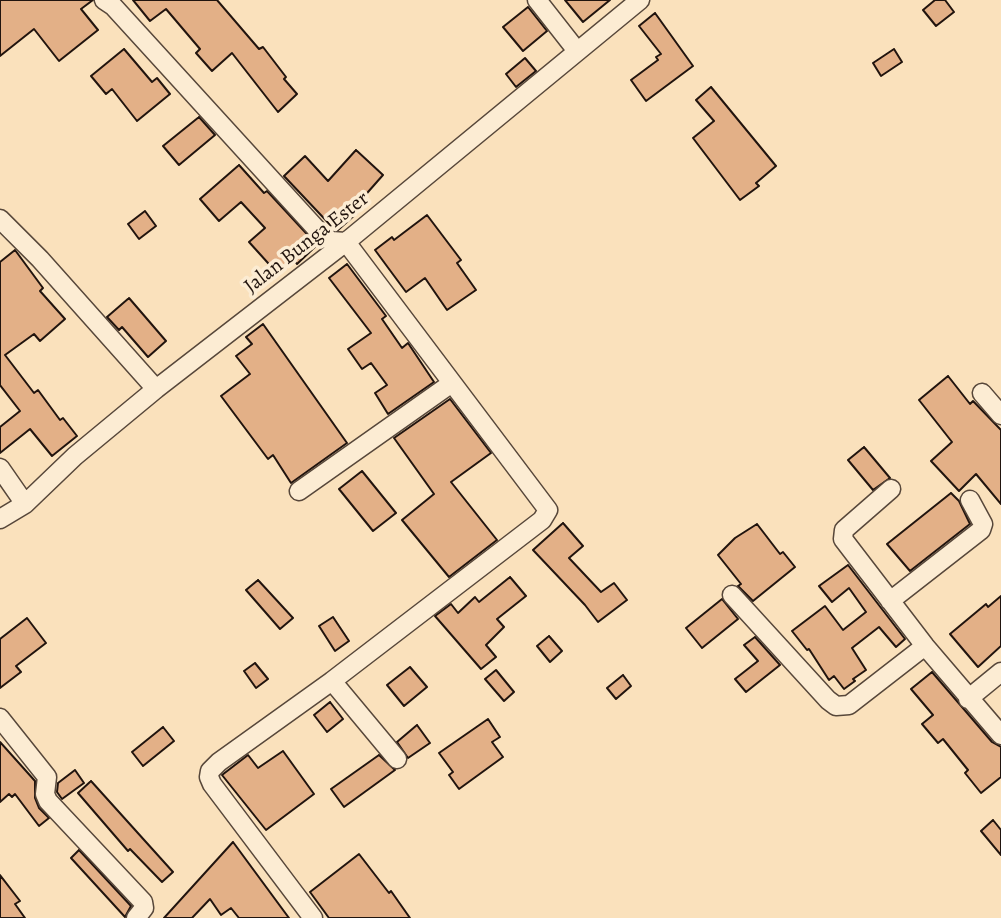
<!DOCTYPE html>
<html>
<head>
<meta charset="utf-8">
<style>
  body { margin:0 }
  canvas { display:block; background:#fae1bc }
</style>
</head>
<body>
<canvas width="1001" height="918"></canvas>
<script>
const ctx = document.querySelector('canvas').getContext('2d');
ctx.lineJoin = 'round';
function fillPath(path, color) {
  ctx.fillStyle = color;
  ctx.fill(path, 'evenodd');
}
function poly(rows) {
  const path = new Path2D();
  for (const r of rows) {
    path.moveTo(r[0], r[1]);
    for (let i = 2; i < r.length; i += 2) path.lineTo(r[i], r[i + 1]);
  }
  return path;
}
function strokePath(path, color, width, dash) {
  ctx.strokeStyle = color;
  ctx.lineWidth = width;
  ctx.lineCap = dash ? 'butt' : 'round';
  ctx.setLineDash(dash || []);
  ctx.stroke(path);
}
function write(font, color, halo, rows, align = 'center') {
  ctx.font = font + ' Alegreya,serif';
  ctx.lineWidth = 7;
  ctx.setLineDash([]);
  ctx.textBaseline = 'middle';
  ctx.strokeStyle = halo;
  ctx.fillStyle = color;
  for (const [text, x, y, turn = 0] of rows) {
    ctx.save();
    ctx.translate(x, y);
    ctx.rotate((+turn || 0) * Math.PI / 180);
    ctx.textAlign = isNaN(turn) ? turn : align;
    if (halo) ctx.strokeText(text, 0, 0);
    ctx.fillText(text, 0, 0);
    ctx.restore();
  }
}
const building = poly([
  [0,0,93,0,81,9,98,30,59,61,34,29,0,56,0,0],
  [133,0,217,0,259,49,263,47,286,77,284,79,297,94,278,112,232,53,212,71,196,53,200,49,166,9,150,21,133,0],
  [565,0,610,0,583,22,565,0],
  [935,0,945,0,954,12,936,26,923,10,935,0],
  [528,7,547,31,523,51,503,27,528,7],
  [655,13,693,66,646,101,631,80,658,60,656,57,661,54,639,26,655,13],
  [124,49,152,82,157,78,170,94,137,121,112,89,106,94,91,76,124,49],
  [894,49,902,62,881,76,873,63,894,49],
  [525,58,536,71,516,87,506,74,525,58],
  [711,87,776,166,756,183,759,186,740,200,693,138,714,121,696,100,711,87],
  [199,117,215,135,179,165,163,146,199,117],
  [356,150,383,175,353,209,357,213,338,230,335,230,284,176,305,156,328,181,356,150],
  [239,165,264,193,267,191,317,245,297,264,293,259,277,273,249,242,265,228,241,202,219,221,200,199,239,165],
  [145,211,156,226,139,239,128,224,145,211],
  [427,215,461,260,457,263,476,290,447,310,425,278,406,292,375,250,392,237,394,240,427,215],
  [15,250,43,288,40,291,65,319,40,341,34,334,5,355,34,393,38,390,60,420,63,418,77,436,52,456,30,429,0,453,0,427,20,411,0,385,0,262,15,250],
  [347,264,386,316,382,319,402,348,408,343,434,382,388,414,375,393,387,385,371,363,362,369,348,349,371,333,329,278,347,264],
  [129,298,166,341,148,357,122,327,119,330,107,317,129,298],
  [263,324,347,443,291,483,273,455,268,459,221,396,250,374,236,356,252,344,246,337,263,324],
  [948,376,970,404,973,401,1001,430,1001,504,976,474,959,491,931,461,952,442,919,400,948,376],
  [450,399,491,453,451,482,497,540,449,577,402,520,434,494,394,438,450,399],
  [864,447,890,478,873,490,848,460,864,447],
  [362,471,396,513,373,531,339,489,362,471],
  [951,493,959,501,970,524,910,571,887,544,951,493],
  [563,523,583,546,569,558,601,592,614,583,627,600,598,622,585,605,533,550,563,523],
  [757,524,780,554,783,552,795,567,753,601,738,586,741,584,718,555,735,538,757,524],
  [848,565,905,639,896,647,879,627,852,648,866,670,853,679,855,681,844,689,834,676,829,680,809,649,807,650,792,631,825,606,843,630,866,612,849,588,832,602,819,586,848,565],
  [510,577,526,596,497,619,504,627,486,645,496,657,481,669,435,616,451,604,458,613,475,597,479,602,510,577],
  [258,580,293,618,280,629,246,590,258,580],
  [1001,596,1001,646,978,667,950,634,986,604,988,607,1001,596],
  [722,599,738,619,702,648,686,628,722,599],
  [333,617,349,641,335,651,319,626,333,617],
  [27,618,46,643,16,666,21,672,0,688,0,639,27,618],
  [549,636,562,651,550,662,537,646,549,636],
  [755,637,780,665,746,692,735,679,758,661,744,645,755,637],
  [255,663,268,679,256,688,244,671,255,663],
  [410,667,427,687,404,706,387,685,410,667],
  [496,670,514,692,504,701,485,679,496,670],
  [932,672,992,742,1001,747,1001,777,981,793,965,773,968,770,943,739,938,743,922,724,933,715,911,689,932,672],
  [623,675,631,686,616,699,607,688,623,675],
  [330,702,343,719,327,732,314,715,330,702],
  [488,719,500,737,492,742,503,757,459,789,449,775,453,772,439,753,488,719],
  [417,725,430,743,408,758,397,742,417,725],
  [163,727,174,741,143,766,132,752,163,727],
  [0,742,35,781,35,798,39,808,49,818,39,826,15,794,12,797,9,794,0,802,0,742],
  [283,751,314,794,266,830,222,775,248,755,258,768,283,751],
  [379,755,395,770,344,807,331,789,379,755],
  [75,770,84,783,62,799,57,792,58,783,75,770],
  [91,781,173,872,162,882,130,849,128,851,78,793,91,781],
  [993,820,1001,830,1001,855,981,831,993,820],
  [233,842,289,918,239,918,231,908,221,915,210,899,192,918,164,918,233,842],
  [79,850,131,906,125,917,71,858,79,850],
  [359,854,389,893,391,891,410,918,329,918,310,892,359,854],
  [0,875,20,901,15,904,25,918,0,918,0,875]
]);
fillPath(building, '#e3b087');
strokePath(building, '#21140e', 2);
const street = poly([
  [104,0,113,6,322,235,331,241,346,242,548,510,542,520,332,681,219,762,210,771,209,777,212,784,313,918],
  [537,0,577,51],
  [0,219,40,259,156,389],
  [982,393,1001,415],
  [0,468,25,504],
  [891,489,844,530,843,539,925,646,1001,735],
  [299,491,452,383],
  [0,519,25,504,75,456,156,389,346,242,640,0],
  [732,595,828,700,836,706,849,705,925,646],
  [890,601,981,530,983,524,970,500],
  [332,681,397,759],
  [968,699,1001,672],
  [0,718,47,777,45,794,48,801,143,902,144,908,136,918]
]);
strokePath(street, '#57473a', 21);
strokePath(street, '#fcecd3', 18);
write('21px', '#21140e', '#fcecd3', [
  ["Jalan Bunga Ester",307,243,-38]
]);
</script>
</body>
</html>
